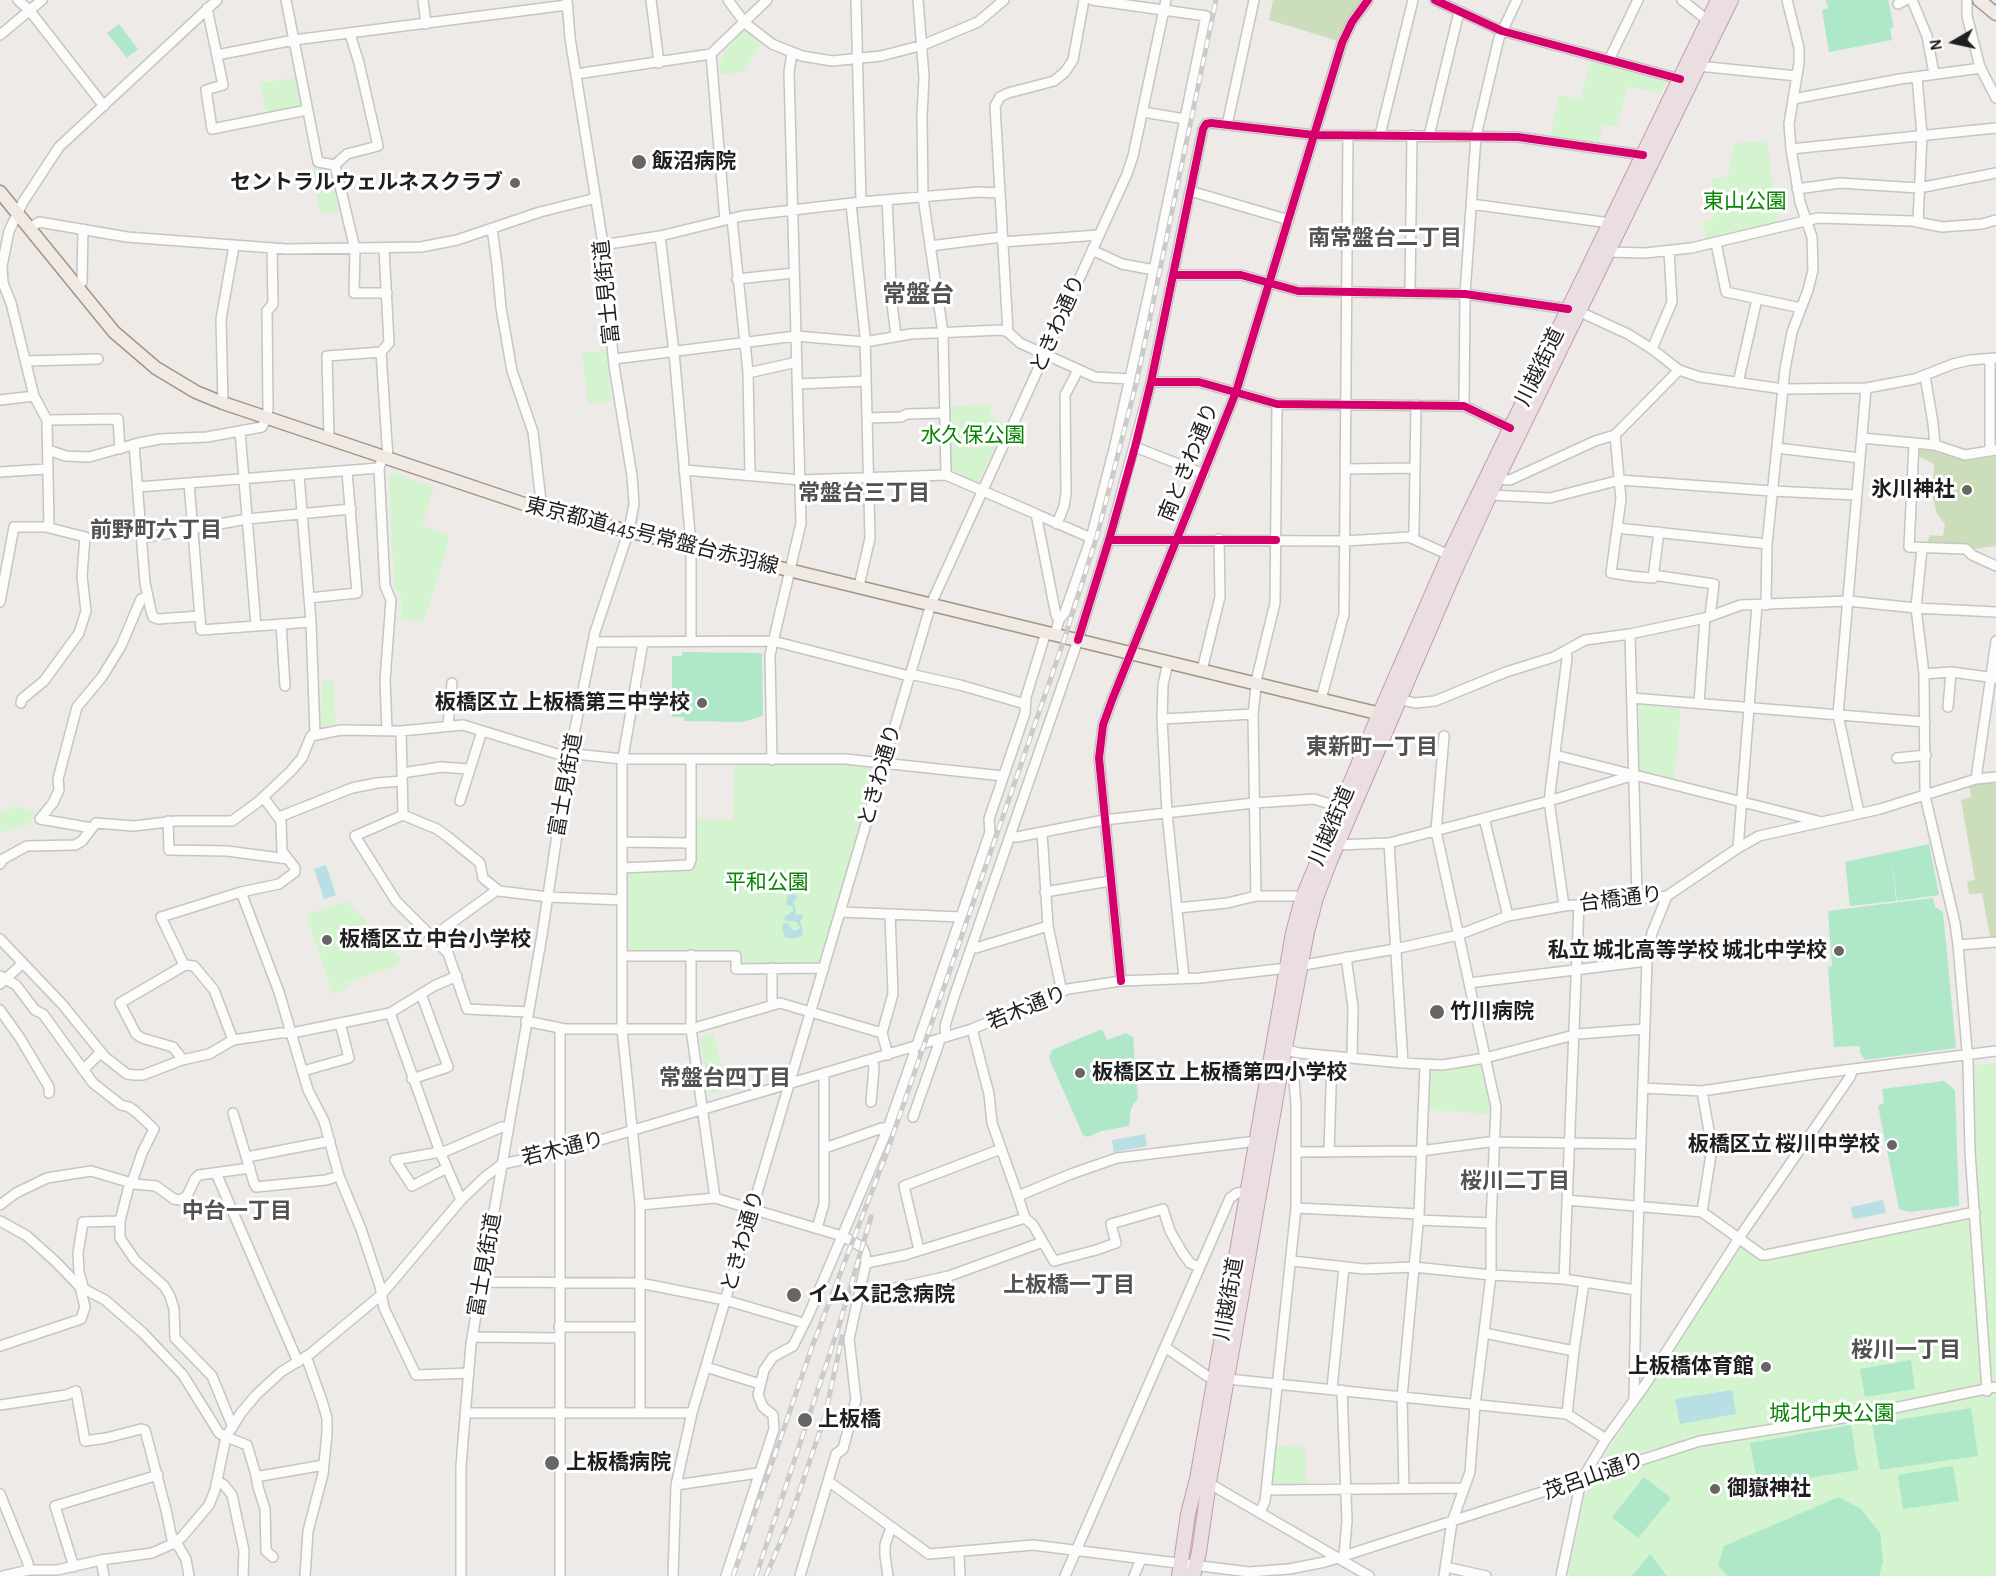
<!DOCTYPE html>
<html>
<head>
<meta charset="utf-8">
<style>
  body { margin:0 }
  #map { position:relative; width:1996px; height:1576px; overflow:hidden; background:#edeae7; font-family:"Alegreya Sans",sans-serif }
  canvas { display:block }
  .north { position:absolute; left:1924px; top:12px; width:60px; height:60px; -webkit-text-stroke:4px #fff; paint-order:stroke; rotate:261deg; font-size:16px; font-weight:700; line-height:24px; text-align:center; color:#1f1f1f }
  .north::after { content:''; display:block; margin:auto; width:21px; height:27px; background:#1f1f1f; clip-path:polygon(50% 0,100% 100%,50% 72%,0 100%) }
</style>
</head>
<body>
<div id="map">
<canvas width="1996" height="1576"></canvas>
<div class="north">N</div>
</div>
<script>
const ctx = document.querySelector('canvas').getContext('2d');
ctx.lineJoin = 'round';
function fillPath(path, color) {
  ctx.fillStyle = color;
  ctx.fill(path, 'evenodd');
}
function poly(rows) {
  const path = new Path2D();
  for (const r of rows) {
    path.moveTo(r[0], r[1]);
    for (let i = 2; i < r.length; i += 2) path.lineTo(r[i], r[i + 1]);
  }
  return path;
}
function strokePath(path, color, width, dash) {
  ctx.strokeStyle = color;
  ctx.lineWidth = width;
  ctx.lineCap = dash ? 'butt' : 'round';
  ctx.setLineDash(dash || []);
  ctx.stroke(path);
}
function write(font, color, halo, rows, align = 'center') {
  ctx.font = font + ' "Alegreya Sans","Noto Sans JP",sans-serif';
  ctx.lineWidth = 6;
  ctx.setLineDash([]);
  ctx.textBaseline = 'middle';
  ctx.strokeStyle = halo;
  ctx.fillStyle = color;
  for (const [text, x, y, turn = 0] of rows) {
    ctx.save();
    ctx.translate(x, y);
    ctx.rotate((+turn || 0) * Math.PI / 180);
    ctx.textAlign = isNaN(turn) ? turn : align;
    if (halo) ctx.strokeText(text, 0, 0);
    ctx.fillText(text, 0, 0);
    ctx.restore();
  }
}
fillPath(poly([
  [1273,0,1362,0,1338,41,1269,20],
  [1922,448,1963,459,1996,455,1996,546,1973,549,1953,549,1927,543,1930,535,1943,536,1945,524,1937,514,1933,498,1934,464,1920,457,1918,453],
  [1996,780,1996,941,1991,941,1982,893,1969,894,1967,881,1975,880,1961,800,1971,797,1969,785]
]), '#cbddba');
fillPath(poly([
  [745,29,762,42,744,72,719,74,719,66,723,54],
  [1591,61,1666,82,1661,94,1628,86,1616,127,1603,124,1598,145,1550,138,1559,95,1580,99],
  [297,77,302,105,301,108,266,114,260,83],
  [1767,141,1778,225,1707,241,1703,221,1713,219,1712,179,1728,176,1734,143],
  [317,167,332,173,339,211,320,214,313,168],
  [607,350,611,402,588,404,582,353],
  [993,405,989,416,1005,424,978,484,953,472,951,469,949,406],
  [393,473,434,487,422,525,448,535,448,544,424,621,401,620,401,598,394,586,389,474],
  [333,680,336,725,325,726,322,724,321,681],
  [1642,705,1681,709,1674,781,1642,774,1639,770,1639,707],
  [735,764,846,764,873,767,875,771,820,961,816,963,743,965,741,962,741,951,630,951,626,948,626,877,629,873,694,871,695,819,733,820],
  [16,806,36,812,30,824,0,833,0,813],
  [347,901,402,960,395,966,347,983,349,988,333,994,306,915],
  [713,1034,728,1088,709,1095,700,1037],
  [1477,1063,1482,1067,1491,1114,1428,1110,1430,1076,1433,1071],
  [1996,1063,1996,1576,1568,1576,1584,1499,1601,1462,1741,1246,1763,1261,1979,1218,1971,1066],
  [1275,1446,1305,1447,1306,1486,1271,1486]
]), '#d4f4d0');
fillPath(poly([
  [1826,0,1888,0,1894,27,1890,28,1892,40,1829,52,1822,10,1828,8],
  [119,24,138,49,127,58,107,33],
  [682,652,760,653,762,654,763,716,742,722,684,721,684,717,672,717,672,656,682,656],
  [1929,844,1939,895,1897,901,1891,854,1896,901,1850,906,1845,862],
  [1933,898,1935,907,1943,912,1956,1048,1865,1060,1860,1053,1860,1046,1834,1047,1828,967,1832,966,1828,911],
  [1102,1029,1107,1040,1126,1033,1133,1037,1138,1099,1134,1103,1131,1109,1129,1126,1101,1131,1088,1137,1083,1135,1049,1058,1052,1050],
  [1944,1081,1955,1090,1959,1206,1909,1212,1899,1209,1878,1106,1884,1103,1882,1089],
  [1911,1360,1915,1389,1865,1397,1860,1369],
  [1971,1408,1978,1456,1880,1470,1872,1424],
  [1851,1425,1858,1470,1758,1486,1750,1443],
  [1953,1466,1959,1501,1903,1509,1898,1475],
  [1644,1477,1671,1498,1638,1538,1612,1517],
  [1839,1497,1861,1509,1880,1533,1883,1561,1879,1576,1728,1576,1718,1566,1724,1546],
  [1650,1554,1667,1576,1632,1576]
]), '#afe7c9');
fillPath(poly([
  [326,865,336,895,324,899,314,869],
  [795,873,801,877,804,883,800,891,794,894,798,897,793,902,796,910,795,916,801,914,803,916,800,921,803,932,801,936,793,939,785,937,782,928,783,924,787,923,794,931,799,929,800,927,795,921,786,921,784,919,785,916,793,911,793,907,786,905,788,895,799,885,793,876],
  [1145,1134,1147,1146,1114,1152,1112,1140],
  [1883,1200,1886,1213,1853,1219,1851,1207],
  [1732,1390,1736,1414,1680,1424,1675,1399]
]), '#b8dfe3');
const minor = poly([
  [18,0,30,11,104,106],
  [286,0,318,162,335,165],
  [423,0,426,24],
  [651,0,659,63],
  [728,0,745,23,772,44,802,56,832,61,881,56,923,45,978,22,1004,0],
  [856,0,861,202],
  [918,0,924,77,922,116,923,197,943,333,946,475,1036,514],
  [1435,0,1502,31,1680,79],
  [1682,0,1712,24],
  [1912,0,1927,36,1934,74],
  [1967,0,1967,16,1980,67,1996,98],
  [1898,4,1905,0],
  [207,8,223,85,206,90,212,129,307,110],
  [350,34,359,63,378,146,347,154,335,165,355,249,354,293,387,293],
  [0,35,42,0],
  [711,54,725,220],
  [217,55,294,40,567,5],
  [1609,60,1638,0],
  [1698,66,1797,76],
  [576,74,711,54,767,0],
  [1917,77,1922,135,1918,222],
  [1793,99,1900,79,1981,68],
  [1143,112,1185,119],
  [1227,125,1254,0],
  [1380,135,1413,0],
  [1429,136,1459,12],
  [1791,149,1996,128],
  [1797,189,1840,183,1919,188,1996,173],
  [1190,191,1289,220],
  [887,200,892,304,896,336],
  [851,204,865,336,870,538,859,586],
  [1471,204,1610,223],
  [732,219,748,372,750,475],
  [31,227,39,222,127,237,286,249,421,247,457,240,540,212,596,198],
  [492,228,497,265,501,308,512,371,533,432,542,510],
  [660,236,674,352,691,545,691,641],
  [1002,242,1099,235],
  [1716,243,1726,292,1801,308],
  [602,245,660,236,742,216,861,202,978,192,999,193],
  [930,246,1002,237],
  [384,249,389,343,381,352,388,459],
  [1092,250,1122,264,1154,270],
  [1609,252,1645,253,1691,248,1818,218,1912,221,1942,227,1982,224,1996,220],
  [1173,275,1241,275,1298,291,1465,294,1568,309],
  [737,279,794,273],
  [77,286,82,282,83,229],
  [1410,293,1412,135],
  [1580,312,1628,334,1652,349,1679,370,1700,377,1783,389,1866,388,1915,379,1953,364,1970,360,1996,358],
  [1008,332,995,106,1000,97,1008,93,1054,81,1065,72,1073,60,1084,0],
  [1652,349,1672,302,1669,251],
  [614,359,796,336,865,342,911,334,1001,330,1008,332,1020,343,1095,377,1130,379],
  [26,361,98,359],
  [748,373,797,362],
  [1925,376,1933,423,1935,445],
  [1151,382,1199,382,1277,404,1464,406,1510,428],
  [1738,383,1757,299],
  [798,384,866,381],
  [0,400,34,396],
  [223,403,221,319,234,246],
  [1277,404,1275,603,1257,677,1253,714,1256,896,1296,896,1302,899],
  [1464,406,1465,294,1476,136,1499,38,1517,0],
  [867,418,901,417,907,414,945,413],
  [47,420,118,419,120,449],
  [240,431,256,626],
  [329,438,327,356,381,352],
  [1862,438,1935,445,1965,455,1996,450],
  [1914,443,1909,547,1966,549,1972,555,1996,566],
  [134,444,145,583,151,611,153,617,158,619,200,616],
  [1135,447,1204,474],
  [1777,448,1860,458],
  [48,450,66,456,89,457,139,443,160,439,207,437,262,427,267,417,268,409,267,311,273,304,272,248],
  [1990,451,1990,359],
  [383,457,379,468,385,586,391,600,385,680,387,730],
  [1345,469,1415,468],
  [684,470,801,480,946,475],
  [0,472,46,469],
  [299,475,311,622,315,734],
  [1497,479,1510,480,1595,441,1615,435],
  [189,483,201,630,311,622],
  [138,487,379,468],
  [1490,495,1550,498,1620,480,1772,491,1857,495],
  [1057,524,1064,506,1066,493,1065,395,1078,370],
  [49,528,47,420,34,396,11,303,3,283,2,266,9,231,23,202,59,147,217,0],
  [1617,528,1767,544],
  [1659,532,1653,578,1631,576,1611,573,1621,499,1615,435,1679,370],
  [142,538,247,519,351,509],
  [1091,538,1115,445,1154,270,1206,16,1092,0],
  [1412,538,1414,533,1416,405],
  [1109,540,1345,541,1409,537,1449,555],
  [1922,548,1916,608,1924,674,1925,796,1955,923,1958,945,1968,1062,1970,1152,1987,1391],
  [1653,575,1714,584,1710,616],
  [309,598,357,593,347,471],
  [0,602,14,527,46,527,85,537,82,576,86,611,79,633,44,681,22,699,21,703],
  [1766,605,1767,544,1785,369,1792,332,1808,290,1813,270,1812,237,1800,202,1791,149,1789,124,1799,63,1799,48,1787,0],
  [281,624,285,686],
  [1055,634,1059,620,1065,612,1091,538,1036,514,1056,615,1059,620],
  [1630,634,1637,897],
  [593,642,773,641,909,676],
  [1168,662,1163,685,1162,719,1167,813,1184,978],
  [1202,670,1220,597,1219,539],
  [910,674,960,685,1025,704],
  [1924,674,1951,672,1996,678],
  [1395,698,1415,703,1435,701,1506,672,1554,657,1585,640,1630,634,1705,618,1741,605,1848,601,1916,608,1996,612],
  [1632,698,1925,722],
  [1321,699,1344,614,1348,135],
  [1699,703,1705,618],
  [1948,707,1951,672],
  [1162,719,1253,714],
  [448,725,452,683],
  [401,731,403,815],
  [1444,736,1436,831,1496,1107,1491,1223,1491,1275,1475,1405,1470,1472,1452,1522,1444,1576],
  [1555,755,1818,821],
  [1897,758,1926,755],
  [772,760,770,655,801,523,789,72,792,53],
  [402,773,441,767,469,769],
  [1976,779,1996,641],
  [460,801,482,731],
  [1859,813,1838,715,1866,388],
  [279,817,352,788,377,783,402,781],
  [1484,818,1508,916],
  [168,821,169,850,227,851,288,859],
  [92,828,40,819,53,803,59,790,58,779,77,707,102,677,121,646,141,599,148,597],
  [1042,832,1048,926,1062,992],
  [1010,836,1017,837,1104,820,1254,803,1314,799,1340,807],
  [622,842,691,843],
  [1389,843,1403,1063],
  [1337,845,1389,843,1549,801,1634,775],
  [1738,848,1757,605],
  [0,864,3,859,27,846,75,845,82,841,96,823,134,826,175,821,232,821,258,802,291,771,302,758,311,736,341,730,401,731,463,725,564,756,575,754,622,759,845,759,1003,776],
  [622,868,689,865,691,860,691,759],
  [241,892,279,992,308,1090,324,1121,339,1176,361,1229,380,1286,384,1308,416,1375,469,1373],
  [1045,892,1110,881],
  [1564,906,1549,801,1567,658,1566,652],
  [1177,908,1227,903,1256,896],
  [841,912,961,917],
  [432,937,497,890],
  [0,939,62,1004,105,1057,127,1074,134,1075,143,1075,182,1060,209,1054,233,1040,280,1033,292,1033,390,1013,434,986,457,976],
  [1958,945,1996,942],
  [972,947,976,948,1048,926],
  [691,955,691,1029,715,1198],
  [622,956,736,956,736,969,824,968],
  [1346,957,1353,1007,1352,1058],
  [184,965,161,917,241,892,279,884,295,872,295,868,282,851,281,821,263,797],
  [0,976,16,985,35,1010,43,1014,93,1083,121,1105,129,1107,136,1112,154,1129,142,1153,132,1182],
  [1121,981,1099,758,1103,725,1112,700,1236,392,1342,43,1352,22,1368,0],
  [1469,983,1647,961],
  [0,984,22,964],
  [772,1005,772,968],
  [0,1010,20,1038,49,1087,49,1093],
  [528,1012,467,1009,448,953,396,901,355,836,403,815,437,829,448,837,480,863,483,878,499,891,548,897,622,900],
  [390,1013,440,1152,461,1200],
  [526,1021,565,1029,691,1029,780,1003,882,1033],
  [972,1029,989,1094,992,1123,1018,1196,1025,1218,1033,1225,1054,1261,1096,1250,1116,1243,1111,1224,1163,1209,1170,1231,1182,1252,1190,1263,1199,1267],
  [946,1037,945,1026,954,997,1078,640,1109,540,1151,382,1190,191,1203,129,1206,124,1211,123,1314,135,1518,137,1643,155],
  [919,1045,918,1042,990,832,989,819,1025,713,1026,697,1046,632],
  [1282,1049,1299,1053,1403,1063,1443,1065,1485,1058,1578,1034,1644,1029],
  [888,1055,882,1033,893,994,890,914],
  [183,1060,173,1047,142,1038,136,1034,120,1003,185,965,194,966,214,990,233,1040],
  [83,1070,101,1052],
  [303,1071,349,1058,340,1023],
  [412,1079,448,1067,421,994],
  [1643,1088,1702,1091,1814,1074,1996,1051],
  [1702,1091,1712,1148,1702,1212],
  [871,1102,874,1068,872,1059],
  [233,1113,254,1183,256,1187,326,1180,339,1176],
  [913,1117,939,1043,938,1039],
  [825,1148,882,1128,888,1128],
  [1297,1152,1420,1151,1489,1142,1641,1144],
  [1329,1152,1332,1056],
  [247,1157,330,1141],
  [447,1168,412,1186,395,1160,446,1151,502,1127,508,1128],
  [216,1173,298,1362],
  [130,1182,120,1221,120,1238,135,1260,164,1286,170,1296,174,1309,175,1338,212,1376,232,1425],
  [1018,1196,1071,1174,1117,1158,1257,1141],
  [1567,1200,1702,1212,1762,1255,1766,1255,1975,1212],
  [0,1205,16,1193,47,1178,91,1171,135,1184,156,1186,174,1199,180,1200,187,1196,195,1179,199,1175,250,1168],
  [640,1205,715,1198,842,1236,862,1247,865,1253,866,1263,849,1339,856,1400,843,1449,836,1454,800,1576],
  [1296,1208,1419,1214],
  [1418,1220,1491,1223],
  [0,1221,27,1236,56,1262,80,1287,105,1300,143,1333,183,1375,219,1433,226,1437,247,1445,256,1475,261,1476,324,1465],
  [817,1228,824,1204,824,1073],
  [919,1250,904,1186,1001,1149],
  [1292,1261,1364,1269,1414,1267,1491,1275,1564,1279,1636,1290,1634,1399],
  [866,1263,905,1255,1025,1218],
  [1564,1279,1579,904],
  [482,1282,640,1283,725,1300,803,1323],
  [84,1290,79,1272,78,1253,83,1222,120,1221],
  [1636,1290,1647,961,1652,933,1667,896],
  [859,1296,949,1276,1043,1242],
  [559,1327,639,1327],
  [1484,1333,1574,1351,1567,1414],
  [472,1337,559,1338],
  [0,1346,81,1319,85,1307,80,1287],
  [1165,1347,1207,1376,1214,1379],
  [1574,1351,1584,1282],
  [706,1367,760,1384],
  [1228,1379,1567,1414,1606,1439],
  [1332,1389,1344,1267],
  [1342,1390,1347,1521,1344,1555],
  [0,1405,66,1395,76,1391,85,1441,106,1438,141,1429,145,1430,166,1510,173,1544],
  [465,1413,692,1413],
  [640,1413,640,1205,622,1029,622,763,643,642],
  [256,1475,258,1487,265,1509,266,1551,273,1557],
  [217,1481,224,1485,232,1495,244,1551,243,1576],
  [828,1481,929,1554,1033,1545,1249,1572,1289,1569,1325,1562,1700,1441,1855,1416,1996,1387],
  [1205,1481,1369,1576],
  [676,1485,758,1473],
  [1404,1488,1402,1397,1419,1214,1425,1065],
  [1266,1490,1463,1488],
  [0,1494,28,1563,29,1570],
  [1260,1513,1265,1501,1296,1208,1296,1105,1294,1080,1292,1073,1281,1069],
  [176,1542,186,1559,189,1576],
  [959,1553,960,1576],
  [101,1560,104,1576],
  [74,1567,55,1506,158,1475],
  [1446,1567,1486,1576],
  [3,1576,29,1570,57,1570,101,1560,152,1553,170,1545,182,1537,209,1505,215,1490,226,1437,241,1413,256,1395,281,1372,310,1354,381,1295,461,1200,485,1177,502,1164,560,1152,972,1029,1068,989,1121,981,1200,978,1287,968,1395,949,1458,935,1508,916,1564,906,1667,896,1738,848,1759,836,1880,809,1976,779,1996,777],
  [305,1576,308,1531,323,1474,327,1433,327,1418,322,1401,306,1356],
  [461,1576,461,1466,471,1344,542,935,568,762,595,632,629,530,634,504,632,476,614,366,602,238,570,38,567,0],
  [560,1576,560,1028],
  [673,1576,676,1485,692,1413,931,604,1127,174,1133,156,1166,0],
  [726,1576,774,1429,773,1415,763,1407,758,1395,764,1370,773,1357,793,1346,809,1314,888,1128,914,1054,912,1047],
  [888,1576,885,1556,885,1545,891,1527],
  [1065,1576,1230,1198,1237,1193,1251,1192],
  [1134,1576,1141,1559],
  [1561,1576,1581,1481,1606,1439,1645,1385,1743,1232,1850,1077,1853,1069]
]);
const major = poly([
  [1979,0,1996,14],
  [0,192,114,332,156,368,196,392,223,403,542,510,1389,716]
]);
const highway = poly([
  [1179,1576,1188,1514,1197,1479,1293,933,1302,899,1373,729,1449,555,1718,0],
  [1193,1576,1199,1552,1209,1482,1281,1069,1307,932,1316,898,1330,861,1453,575,1497,479,1731,0]
]);
strokePath(minor, '#c6c5c3', 12);
strokePath(major, '#a39583', 15);
strokePath(highway, '#c59bad', 16);
strokePath(minor, '#fcfcfb', 9);
strokePath(major, '#f1eae4', 12);
strokePath(highway, '#ebdee2', 14);
const rail = poly([
  [733,1576,812,1347,887,1152,1065,637,1097,536,1137,380,1216,0],
  [756,1576,838,1329,871,1217],
  [766,1576,790,1519,825,1416,842,1337]
]);
strokePath(rail, '#cbcbca', 5);
strokePath(rail, '#fff', 3, [9]);
strokePath(poly([
  [1435,0,1502,31,1680,79],
  [1173,275,1241,275,1298,291,1465,294,1568,309],
  [1151,382,1199,382,1277,404,1464,406,1510,428],
  [1109,540,1276,540],
  [1078,640,1109,540,1135,447,1151,382,1203,129,1206,124,1211,123,1314,135,1518,137,1643,155],
  [1121,981,1099,758,1103,725,1112,700,1236,392,1342,43,1352,22,1368,0]
]), '#d6006c', 8);
for (const [x, y, r, color] of [
  [639,162,8,"#676665"],
  [515,183,6,"#676665"],
  [1967,490,6,"#676665"],
  [702,703,6,"#676665"],
  [327,940,6,"#676665"],
  [1839,951,6,"#676665"],
  [1437,1012,8,"#676665"],
  [1080,1073,6,"#676665"],
  [1892,1145,6,"#676665"],
  [794,1295,8,"#676665"],
  [1766,1367,6,"#676665"],
  [805,1420,8,"#676665"],
  [552,1463,8,"#676665"],
  [1715,1489,6,"#676665"]
]) {
  const dot = new Path2D();
  dot.arc(x, y, r, 0, 2 * Math.PI);
  ctx.fillStyle = color;
  ctx.fill(dot);
  strokePath(dot, '#fff', 2);
}
write('bold 21px', '#1f1f1f', '#fff', [
  ["飯沼病院",652,162],
  ["セントラルウェルネスクラブ",503,183,"right"],
  ["氷川神社",1955,490,"right"],
  ["板橋区立 上板橋第三中学校",690,703,"right"],
  ["板橋区立 中台小学校",339,940],
  ["私立 城北高等学校 城北中学校",1827,951,"right"],
  ["竹川病院",1450,1012],
  ["板橋区立 上板橋第四小学校",1092,1073],
  ["板橋区立 桜川中学校",1880,1145,"right"],
  ["イムス記念病院",808,1295],
  ["上板橋体育館",1754,1367,"right"],
  ["上板橋",818,1420],
  ["上板橋病院",566,1463],
  ["御嶽神社",1727,1489]
], 'left');
write('21px', '#088504', '#fff', [
  ["東山公園",1745,202],
  ["水久保公園",973,436],
  ["平和公園",767,883],
  ["城北中央公園",1832,1414]
]);
write('21px', '#1f1f1f', '#fff', [
  ["富士見街道",607,292,-96],
  ["ときわ通り",1058,324,-66],
  ["川越街道",1540,367,-64],
  ["南ときわ通り",1189,462,-68],
  ["東京都道445号常盤台赤羽線",652,536,14],
  ["ときわ通り",880,775,-74],
  ["富士見街道",566,785,-80],
  ["川越街道",1332,826,-67],
  ["台橋通り",1621,899,-7],
  ["若木通り",1027,1008,-22],
  ["若木通り",563,1149,-14],
  ["ときわ通り",743,1241,-74],
  ["富士見街道",485,1265,-80],
  ["川越街道",1229,1299,-80],
  ["茂呂山通り",1594,1476,-19]
]);
write('bold 22px', '#525252', '#fff', [
  ["南常盤台二丁目",1385,238],
  ["常盤台三丁目",864,493],
  ["前野町六丁目",156,530],
  ["東新町一丁目",1372,747],
  ["常盤台四丁目",725,1078],
  ["桜川二丁目",1515,1181],
  ["中台一丁目",237,1211],
  ["上板橋一丁目",1069,1285],
  ["桜川一丁目",1906,1350]
]);
write('bold 24px', '#525252', '#fff', [
  ["常盤台",918,295]
]);
</script>
</body>
</html>
